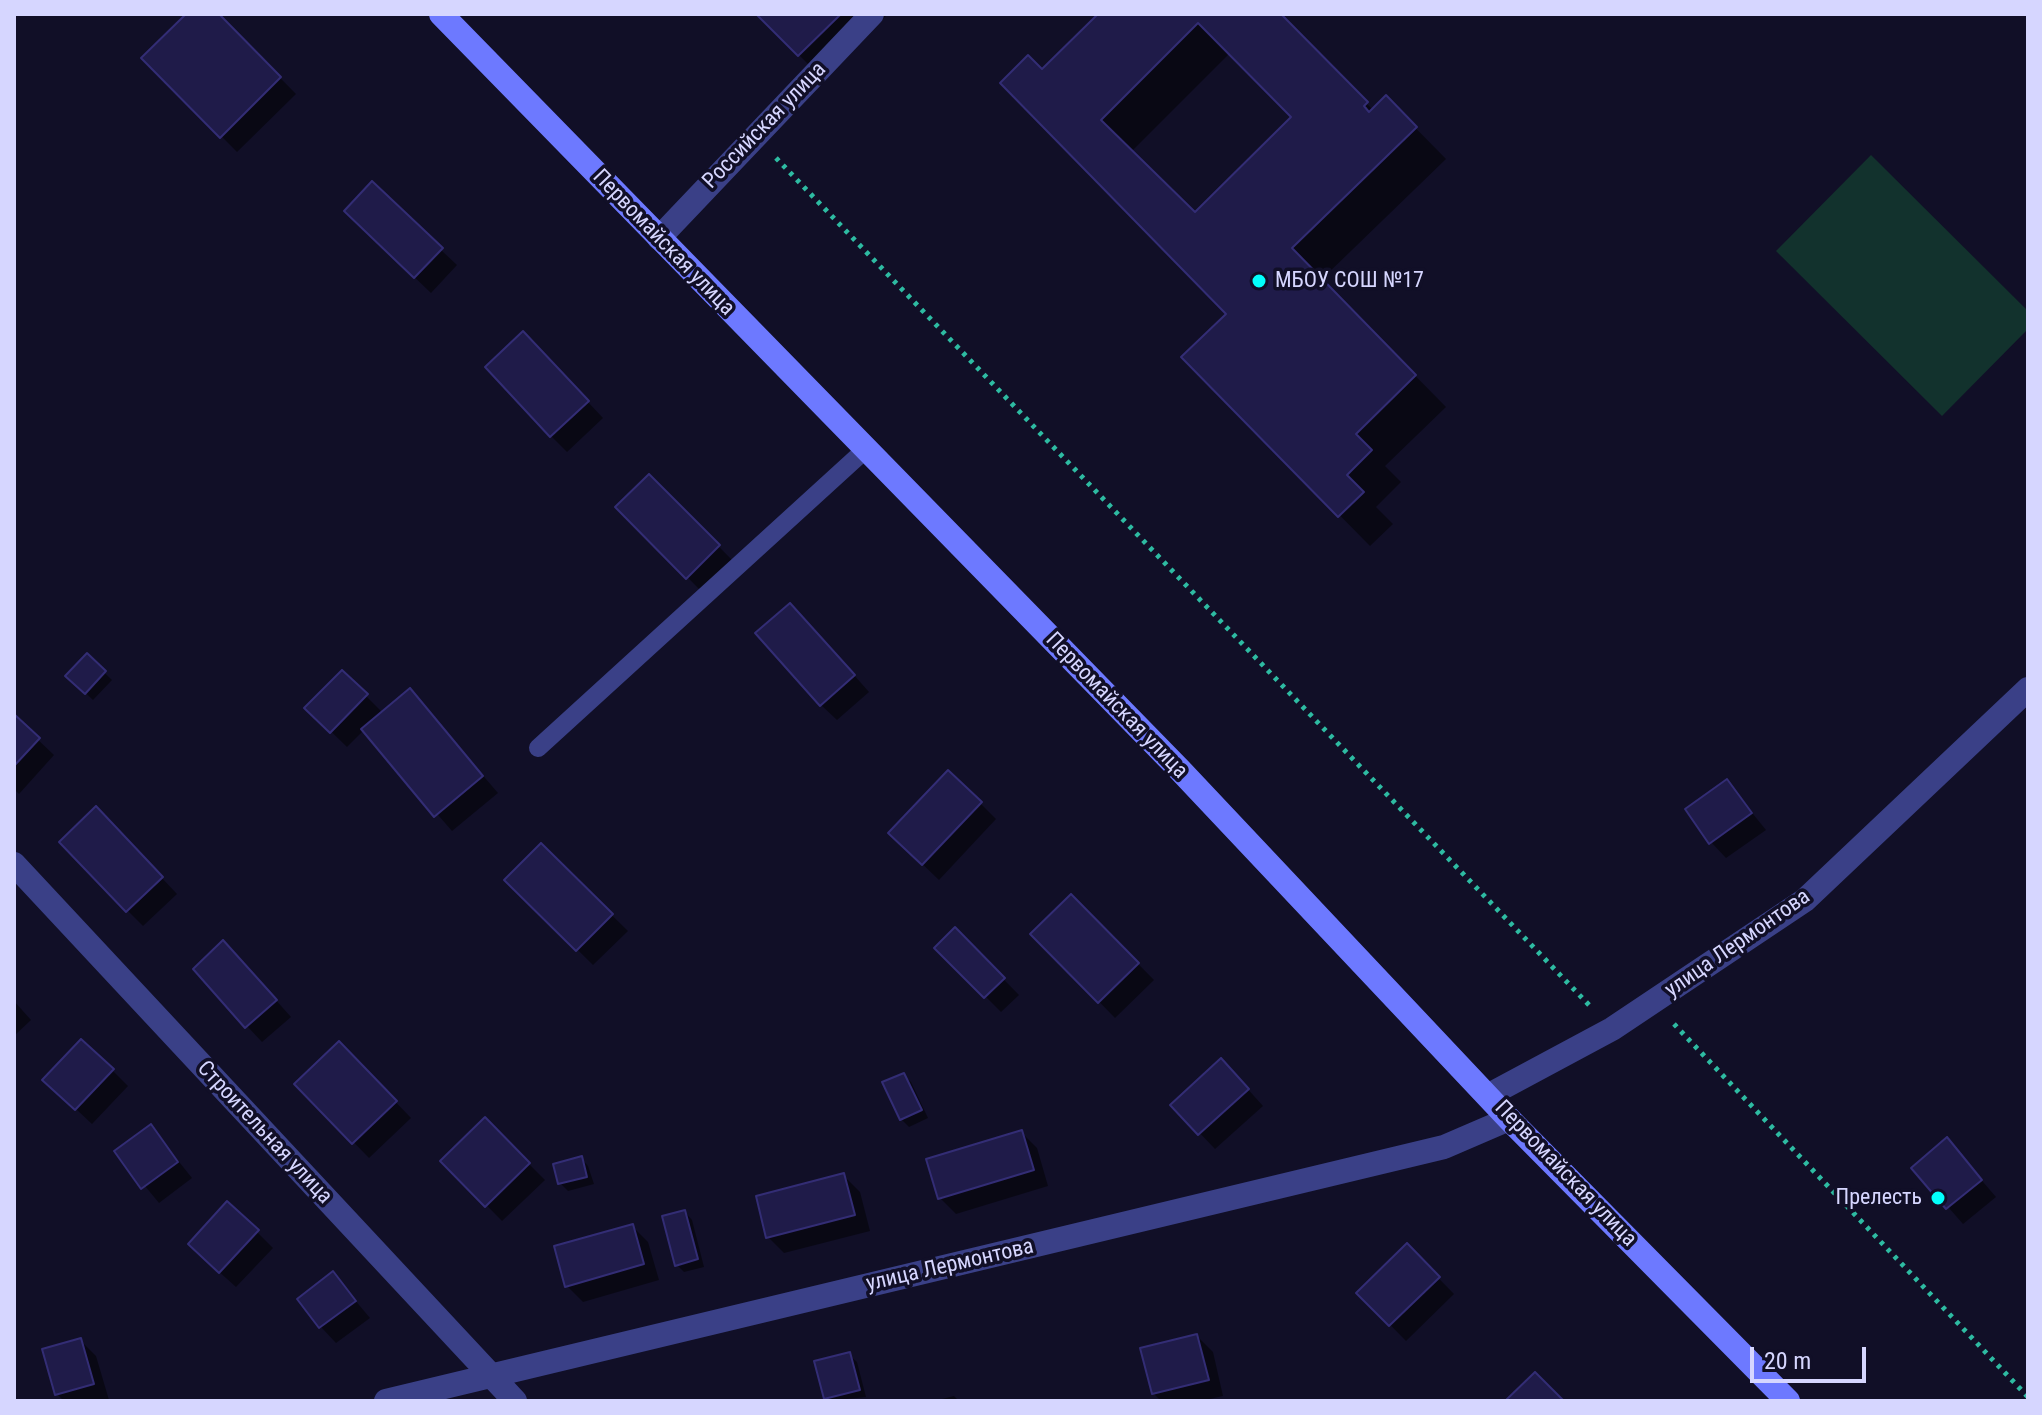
<!DOCTYPE html>
<html>
<head>
<meta charset="utf-8">
<style>
  body { margin:0 }
  #map { position:relative; width:2042px; height:1415px; overflow:hidden; background:#110f27; font-family:"Roboto Condensed",sans-serif }
  canvas { display:block }
  .frame { position:absolute; inset:0; border:16px solid #d6d6ff; pointer-events:none }
  .scale { position:absolute; left:1750px; top:1347px; width:116px; height:36px; box-sizing:border-box; border:4px solid #d6d6ff; border-top:0; padding-left:10px; font-size:24px; line-height:28px; white-space:nowrap; color:#d6d6ff; -webkit-text-stroke:6px #110f27; paint-order:stroke }
</style>
</head>
<body>
<div id="map">
<canvas width="2042" height="1415"></canvas>
<div class="frame"></div>
<div class="scale">20 m</div>
</div>
<script>
const ctx = document.querySelector('canvas').getContext('2d');
ctx.lineJoin = 'round';
function fillPath(path, color) {
  ctx.fillStyle = color;
  ctx.fill(path, 'evenodd');
}
function poly(rows) {
  const path = new Path2D();
  for (const r of rows) {
    path.moveTo(r[0], r[1]);
    for (let i = 2; i < r.length; i += 2) path.lineTo(r[i], r[i + 1]);
  }
  return path;
}
function strokePath(path, color, width, dash) {
  ctx.strokeStyle = color;
  ctx.lineWidth = width;
  ctx.lineCap = dash ? 'butt' : 'round';
  ctx.setLineDash(dash || []);
  ctx.stroke(path);
}
function write(font, color, halo, rows, align = 'center') {
  ctx.font = font + ' "Roboto Condensed",sans-serif';
  ctx.lineWidth = 7;
  ctx.setLineDash([]);
  ctx.textBaseline = 'middle';
  ctx.strokeStyle = halo;
  ctx.fillStyle = color;
  for (const [text, x, y, turn = 0] of rows) {
    ctx.save();
    ctx.translate(x, y);
    ctx.rotate((+turn || 0) * Math.PI / 180);
    ctx.textAlign = isNaN(turn) ? turn : align;
    if (halo) ctx.strokeText(text, 0, 0);
    ctx.fillText(text, 0, 0);
    ctx.restore();
  }
}
fillPath(poly([
  [1871,155,2028,311,2028,329,1942,416,1776,251]
]), '#12322d');
fillPath(poly([
  [189,14,217,14,296,94,237,152,144,58],
  [758,14,888,14,823,79],
  [1101,14,1278,14,1373,110,1386,98,1446,159,1321,280,1446,407,1385,466,1401,482,1376,507,1393,524,1370,546,1184,357,1229,314,1042,71],
  [1230,53,1294,117,1195,215,1131,152],
  [362,227,441,250,457,265,431,293],
  [539,350,603,418,567,452,551,436],
  [649,476,734,562,703,593,618,507],
  [806,621,869,692,837,720,821,705],
  [87,656,112,680,93,700,68,676],
  [342,672,383,713,410,691,498,793,452,831,364,730,347,747,307,708],
  [14,717,54,755,19,794,14,789],
  [1727,782,1766,830,1726,858,1711,842],
  [981,804,996,819,939,880,890,833],
  [112,825,177,894,143,926,127,910],
  [541,846,628,931,593,965,507,880],
  [1071,896,1154,980,1115,1018,1033,934],
  [955,930,1019,995,1001,1012,937,948],
  [239,959,291,1017,262,1042,247,1026],
  [14,1001,31,1020,14,1036],
  [339,1043,411,1118,369,1158,297,1084],
  [112,1070,128,1086,92,1124,61,1095],
  [903,1075,911,1082,928,1118,909,1127,901,1119],
  [1236,1076,1263,1106,1215,1149,1173,1105],
  [485,1120,545,1180,502,1221,443,1161],
  [151,1127,192,1178,159,1203,117,1152],
  [1021,1132,1037,1148,1048,1186,956,1214,940,1198],
  [1947,1140,1996,1197,1963,1224,1914,1168],
  [581,1158,588,1166,594,1184,568,1191,560,1183],
  [844,1176,860,1192,870,1231,784,1253,768,1237],
  [685,1212,692,1220,704,1267,684,1272,676,1264],
  [632,1226,648,1242,659,1280,583,1302,567,1286],
  [257,1232,273,1248,236,1287,206,1260],
  [1407,1246,1454,1294,1406,1341,1359,1293],
  [333,1274,370,1318,336,1343,321,1327],
  [1197,1336,1213,1352,1223,1396,1201,1401,1161,1401,1153,1393],
  [80,1340,96,1356,109,1400,64,1401,57,1394],
  [849,1355,857,1362,866,1397,828,1401,826,1398],
  [954,1396,959,1401,934,1401]
]), '#0007');
const building = poly([
  [186,14,219,14,281,77,220,138,141,58,186,14],
  [756,14,841,14,798,56,756,14],
  [1098,14,1281,14,1368,102,1364,106,1369,112,1386,95,1417,127,1292,248,1416,375,1356,434,1372,450,1347,475,1364,492,1338,517,1181,357,1226,314,1000,83,1028,55,1042,69,1098,14],
  [1198,23,1291,117,1195,212,1101,120,1198,23],
  [372,181,443,248,414,278,344,211,372,181],
  [523,331,589,401,550,437,485,367,523,331],
  [649,474,720,545,686,579,615,507,649,474],
  [790,603,855,675,820,706,755,633,790,603],
  [87,653,106,671,85,694,65,676,87,653],
  [342,670,368,694,330,733,304,708,342,670],
  [410,688,483,776,434,817,361,729,410,688],
  [14,714,40,738,14,766,14,714],
  [948,770,982,802,922,865,888,833,948,770],
  [1727,779,1752,813,1709,844,1685,809,1727,779],
  [96,806,163,877,126,912,59,842,96,806],
  [541,843,613,914,576,951,504,880,541,843],
  [1071,894,1139,963,1098,1003,1030,934,1071,894],
  [955,927,1005,978,984,998,934,948,955,927],
  [223,940,277,1000,245,1028,193,969,223,940],
  [81,1039,114,1069,75,1110,42,1080,81,1039],
  [339,1041,397,1101,352,1144,294,1084,339,1041],
  [1221,1058,1249,1089,1198,1135,1170,1105,1221,1058],
  [904,1073,922,1110,900,1120,882,1082,904,1073],
  [485,1117,530,1163,485,1207,440,1161,485,1117],
  [151,1124,178,1162,141,1189,114,1151,151,1124],
  [1022,1130,1034,1170,938,1199,926,1159,1022,1130],
  [1947,1137,1982,1180,1946,1209,1911,1168,1947,1137],
  [582,1156,587,1177,558,1184,553,1164,582,1156],
  [844,1173,855,1215,766,1238,756,1196,844,1173],
  [227,1201,259,1230,219,1273,188,1244,227,1201],
  [685,1210,698,1259,675,1266,662,1216,685,1210],
  [633,1224,644,1264,565,1287,554,1246,633,1224],
  [1407,1243,1440,1277,1389,1326,1356,1293,1407,1243],
  [333,1271,356,1301,319,1328,297,1299,333,1271],
  [1197,1334,1209,1380,1152,1394,1140,1348,1197,1334],
  [81,1338,94,1384,55,1395,42,1349,81,1338],
  [850,1352,860,1390,824,1399,814,1361,850,1352],
  [1535,1372,1564,1401,1505,1401,1535,1372]
]);
fillPath(building, '#1f1b49');
strokePath(building, '#332d75', 2);
strokePath(poly([
  [776,158,1589,1005],
  [1674,1024,2028,1397]
]), '#2ebba2', 5, [4, 6]);
strokePath(poly([
  [538,748,866,449]
]), '#3a4087', 18);
strokePath(poly([
  [659,238,872,14],
  [14,864,515,1401],
  [1489,1095,1612,1029,1805,900,2028,689],
  [386,1401,1444,1147,1509,1119]
]), '#3a4087', 24);
strokePath(poly([
  [441,14,1180,770,1509,1119,1788,1401]
]), '#6d79ff', 24);
for (const [x, y, r, color] of [
  [1259,281,8,"#02fffc"],
  [1938,1198,8,"#02fffc"]
]) {
  const dot = new Path2D();
  dot.arc(x, y, r, 0, 2 * Math.PI);
  ctx.fillStyle = color;
  ctx.fill(dot);
  strokePath(dot, '#110f27', 3);
}
write('22px', '#d6d6ff', '#110f27', [
  ["Российская улица",765,126,-46],
  ["Первомайская улица",663,243,46],
  ["Первомайская улица",1116,706,46],
  ["улица Лермонтова",1738,944,-35],
  ["Строительная улица",264,1133,47],
  ["Первомайская улица",1565,1174,46],
  ["улица Лермонтова",950,1266,-13]
]);
write('22px', '#d6d6ff', '#110f27', [
  ["МБОУ СОШ №17",1275,281],
  ["Прелесть",1922,1198,"right"]
], 'left');
</script>
</body>
</html>
